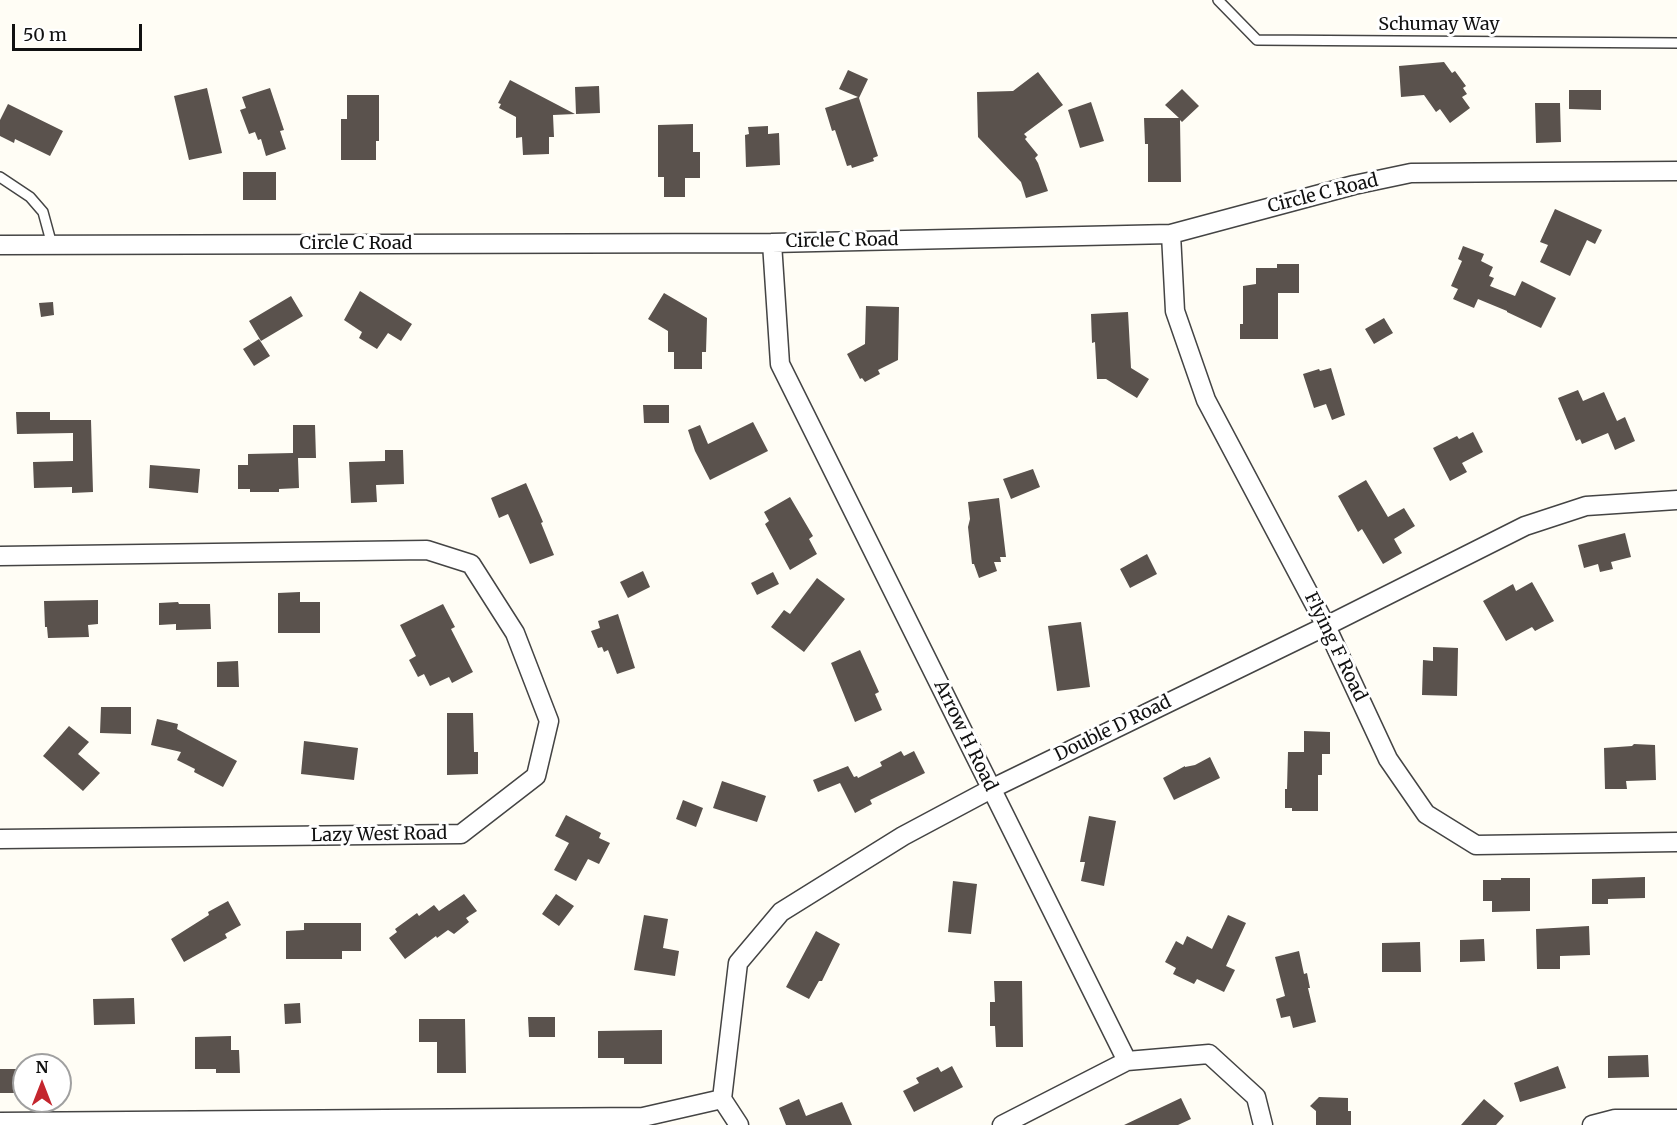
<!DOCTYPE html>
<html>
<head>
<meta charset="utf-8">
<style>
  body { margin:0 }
  #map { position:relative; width:1677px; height:1125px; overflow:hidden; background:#fffdf5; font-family:Merriweather,serif }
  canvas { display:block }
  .north { position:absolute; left:12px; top:1053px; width:60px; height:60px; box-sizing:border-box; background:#fff; border:2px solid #a0a0a0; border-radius:50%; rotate:0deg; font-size:16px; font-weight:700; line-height:24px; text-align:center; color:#111 }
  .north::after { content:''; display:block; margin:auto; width:21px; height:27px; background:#c4262e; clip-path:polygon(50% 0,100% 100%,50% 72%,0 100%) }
  .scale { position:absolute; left:12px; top:24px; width:130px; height:27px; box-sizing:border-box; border:3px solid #111; border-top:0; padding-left:8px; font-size:18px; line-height:21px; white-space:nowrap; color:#111; -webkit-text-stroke:4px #fff; paint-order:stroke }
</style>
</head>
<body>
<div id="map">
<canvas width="1677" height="1125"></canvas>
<div class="north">N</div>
<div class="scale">50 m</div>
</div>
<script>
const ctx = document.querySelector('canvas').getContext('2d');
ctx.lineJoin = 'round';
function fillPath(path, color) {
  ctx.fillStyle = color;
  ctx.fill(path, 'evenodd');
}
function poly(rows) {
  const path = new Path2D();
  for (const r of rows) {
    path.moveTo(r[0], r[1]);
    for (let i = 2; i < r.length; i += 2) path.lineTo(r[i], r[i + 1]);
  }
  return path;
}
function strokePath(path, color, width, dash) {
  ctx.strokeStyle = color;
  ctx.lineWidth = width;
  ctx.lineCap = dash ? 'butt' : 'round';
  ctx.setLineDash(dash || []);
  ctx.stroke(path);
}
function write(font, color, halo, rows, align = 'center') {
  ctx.font = font + ' Merriweather,serif';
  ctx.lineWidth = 6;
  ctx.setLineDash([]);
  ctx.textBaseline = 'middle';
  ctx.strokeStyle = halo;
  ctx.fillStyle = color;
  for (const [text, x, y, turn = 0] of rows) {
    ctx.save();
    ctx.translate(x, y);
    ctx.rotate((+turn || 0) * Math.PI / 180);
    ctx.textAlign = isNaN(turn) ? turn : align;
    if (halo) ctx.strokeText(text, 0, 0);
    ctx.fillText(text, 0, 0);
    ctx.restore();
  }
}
fillPath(poly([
  [1444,62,1452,73,1455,71,1466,86,1463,88,1467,94,1462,97,1470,108,1450,123,1440,109,1436,112,1424,95,1401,97,1399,66],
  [848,70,868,79,859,98,878,156,873,158,874,161,852,168,851,165,847,166,835,130,832,131,825,108,858,97,839,89],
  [1038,72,1063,105,1024,134,1027,137,1025,139,1038,155,1035,158,1038,163,1048,191,1026,198,1021,182,978,137,977,92,1013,91],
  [510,80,575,114,553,115,554,137,549,137,549,154,523,155,522,137,516,138,516,117,499,108,501,104,498,103],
  [599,86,600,113,576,114,575,87],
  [207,88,222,153,189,160,174,96],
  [270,88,284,130,280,131,286,149,266,156,261,139,258,140,255,132,249,134,240,110,246,108,242,97],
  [1182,89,1199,106,1182,122,1180,120,1181,182,1148,182,1148,144,1145,144,1144,118,1179,118,1165,105],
  [1569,90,1601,90,1601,110,1569,109],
  [347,95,379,95,379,141,376,141,376,160,341,160,341,119,347,119],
  [1091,102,1104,141,1080,148,1068,110],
  [1535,103,1560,103,1561,142,1536,143],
  [8,104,63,131,50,156,15,139,14,143,0,136,0,120],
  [693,124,693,152,700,152,700,178,685,178,685,197,664,197,664,177,658,177,658,125],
  [768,126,768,134,779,133,780,165,746,167,745,135,749,134,748,127],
  [243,172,276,172,276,200,243,200],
  [1555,209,1602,230,1595,244,1587,240,1570,276,1540,262,1548,245,1540,242],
  [1463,246,1484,254,1481,261,1493,267,1489,276,1494,278,1490,286,1515,296,1522,281,1556,298,1541,328,1507,312,1507,311,1478,299,1474,308,1453,299,1458,289,1451,286,1462,261,1458,259],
  [1277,264,1299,264,1299,293,1278,293,1278,339,1240,339,1240,324,1243,324,1243,286,1256,284,1256,268,1277,268],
  [360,291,412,324,401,341,388,333,377,349,359,338,362,332,344,320],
  [664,293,707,318,706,352,702,352,702,369,674,369,674,352,668,352,668,331,648,319],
  [291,296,303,316,261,341,249,321],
  [53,302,54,315,41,317,39,303],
  [866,306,899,307,898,360,878,370,880,374,865,382,862,378,860,379,847,354,865,344],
  [1128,312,1131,368,1149,379,1137,398,1106,379,1097,379,1095,342,1092,343,1091,314],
  [1384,318,1393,333,1374,344,1365,329],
  [259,339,270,356,254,366,243,349],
  [1331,368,1345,415,1332,420,1326,404,1314,408,1303,374,1319,369,1320,371],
  [1578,390,1583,401,1604,392,1617,421,1625,417,1635,441,1615,450,1608,433,1582,444,1580,439,1576,441,1558,398],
  [643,405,669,405,669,423,644,423],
  [16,412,50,412,50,420,91,420,93,492,72,493,72,487,34,488,33,462,73,461,73,433,17,434],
  [753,422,768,451,710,480,695,451,688,430,700,425,708,444],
  [293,425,315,425,316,458,298,458,299,488,279,489,279,492,250,492,250,489,238,489,238,465,248,465,248,454,293,453],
  [1473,432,1483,452,1462,463,1467,472,1450,481,1433,448,1457,436,1459,439],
  [385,450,403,450,404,484,376,485,377,502,351,503,349,462,385,461],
  [150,465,200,469,198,493,149,488],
  [1033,469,1040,487,1011,499,1003,479],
  [1366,480,1388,517,1404,508,1415,526,1394,539,1402,553,1383,564,1362,529,1358,532,1338,496],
  [526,483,543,522,541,523,554,555,530,564,508,514,499,518,491,498],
  [790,497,813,536,809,539,817,554,790,570,765,524,769,521,764,512],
  [999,498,1006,557,1000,557,1001,562,994,562,997,571,979,578,974,564,972,564,968,527,970,519,968,502],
  [1625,533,1631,557,1611,562,1613,569,1600,572,1598,564,1584,568,1578,545],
  [1147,554,1157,574,1130,588,1120,569],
  [643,571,650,587,628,598,620,582],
  [773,572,779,584,757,595,751,583],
  [817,578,845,599,804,652,771,627,784,610,790,614],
  [1532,582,1554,621,1535,631,1532,627,1506,641,1483,601,1513,584,1516,591],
  [300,592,300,602,320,602,320,633,278,633,278,593],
  [98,600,98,624,88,625,89,637,48,638,47,627,45,627,44,601],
  [178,602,179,604,210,604,211,629,176,630,176,624,159,625,159,603],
  [443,604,455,627,451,629,473,672,452,683,449,677,430,686,424,674,418,677,409,660,416,656,400,625],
  [618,614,635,668,617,674,608,650,604,652,602,647,598,648,591,631,600,628,598,621],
  [1081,622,1090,687,1057,691,1048,626],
  [1433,647,1458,648,1457,696,1422,695,1423,660,1433,661],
  [860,650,879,692,875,694,882,710,855,722,831,663],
  [238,661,239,687,217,687,217,662],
  [101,707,131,707,131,734,100,733],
  [447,713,473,713,474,752,478,752,478,774,447,775],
  [157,719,178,724,177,729,237,761,223,787,194,772,195,769,177,760,181,752,151,745],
  [69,726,89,742,78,754,100,773,83,791,43,756],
  [1304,731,1330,732,1330,754,1322,754,1322,775,1318,775,1318,811,1292,811,1292,808,1285,808,1285,789,1287,789,1288,752,1304,752],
  [304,741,358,748,354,780,301,774],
  [1634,744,1655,745,1656,780,1626,781,1627,789,1605,789,1604,748,1632,746],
  [901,751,904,756,914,751,925,773,870,800,872,804,855,813,840,783,818,792,813,780,848,766,854,777,857,776,858,778,882,766,880,762],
  [1210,757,1220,778,1174,800,1163,778,1185,766,1185,767,1195,765],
  [722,781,766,796,757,822,713,808],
  [683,800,703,808,696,827,676,819],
  [566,815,601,833,599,838,610,843,599,864,588,859,576,881,554,870,569,843,555,836],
  [1089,816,1116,821,1104,886,1081,881,1085,862,1080,862],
  [1645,877,1645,898,1608,899,1608,904,1592,904,1592,879],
  [1501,878,1530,878,1530,911,1492,912,1492,901,1483,901,1483,880,1501,880],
  [953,881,977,884,971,934,948,932],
  [464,894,477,911,466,918,469,922,454,934,448,930,437,938,436,936,405,959,389,938,397,932,395,929,417,913,419,916,434,905,439,911],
  [556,894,574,906,559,926,542,914],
  [228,901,241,925,225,934,227,938,184,962,171,939,209,915,208,912],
  [644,915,668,919,663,948,679,951,675,976,634,970],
  [1228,915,1246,923,1226,966,1235,970,1224,992,1197,979,1194,984,1173,974,1176,968,1165,962,1176,941,1183,945,1187,936,1212,949],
  [304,923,361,923,361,951,342,951,342,959,286,959,286,931,304,930],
  [1589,926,1590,955,1560,956,1560,969,1537,969,1536,929],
  [816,931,840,944,822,981,819,981,809,999,786,987],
  [1484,939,1485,961,1460,962,1460,940],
  [1420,942,1421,972,1382,972,1382,943],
  [1299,951,1304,974,1307,973,1310,988,1308,988,1316,1022,1293,1028,1290,1016,1281,1018,1276,999,1285,996,1275,957],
  [994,981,1022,981,1023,1047,996,1047,995,1026,990,1026,990,1002,995,1002],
  [134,998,135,1024,94,1025,93,999],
  [300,1003,301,1023,285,1024,284,1004],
  [528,1017,555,1017,555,1037,529,1037],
  [419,1019,465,1019,466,1073,437,1073,437,1042,419,1042],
  [662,1030,662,1064,624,1064,624,1058,598,1058,598,1031],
  [231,1036,231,1050,239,1050,240,1073,216,1073,216,1069,195,1069,195,1037],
  [1648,1055,1649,1077,1608,1078,1608,1056],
  [952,1066,963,1087,914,1112,903,1091,919,1083,916,1078,938,1067,941,1072],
  [1558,1066,1566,1088,1520,1102,1514,1083],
  [0,1069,20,1069,20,1093,0,1093],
  [1319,1097,1348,1098,1348,1111,1351,1111,1351,1125,1316,1125,1316,1111,1310,1106],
  [1181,1098,1191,1119,1178,1125,1124,1125],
  [799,1099,806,1116,842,1102,852,1125,786,1125,779,1108],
  [1484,1099,1504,1116,1496,1125,1461,1125]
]), '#5a524d');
const service = poly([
  [1218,0,1257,40,1677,43],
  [0,177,30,197,43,212,52,245]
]);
const minor = poly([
  [1171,234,1175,311,1206,400,1326,626,1388,759,1426,814,1476,845,1677,842],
  [772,243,780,364,1127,1061,1209,1054,1256,1097,1263,1125],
  [0,245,772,243,1171,234,1354,185,1411,173,1677,171],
  [0,556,427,550,471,564,515,633,549,721,536,776,461,834,0,839],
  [0,1122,643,1117,722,1099],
  [739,1125,722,1099,738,963,781,912,903,836,991,789,1326,626,1525,526,1586,506,1677,500],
  [1002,1125,1127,1061],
  [1592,1125,1615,1119,1677,1119]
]);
strokePath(service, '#444', 12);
strokePath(minor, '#444', 21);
strokePath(service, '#fff', 9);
strokePath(minor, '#fff', 18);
write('18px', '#111', '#fff', [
  ["Schumay Way",1439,25],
  ["Circle C Road",1323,194,-14],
  ["Circle C Road",842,241,-1],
  ["Circle C Road",356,244],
  ["Flying F Road",1335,647,64],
  ["Double D Road",1113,729,-26],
  ["Arrow H Road",965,736,64],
  ["Lazy West Road",379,835,-1]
]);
</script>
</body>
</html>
